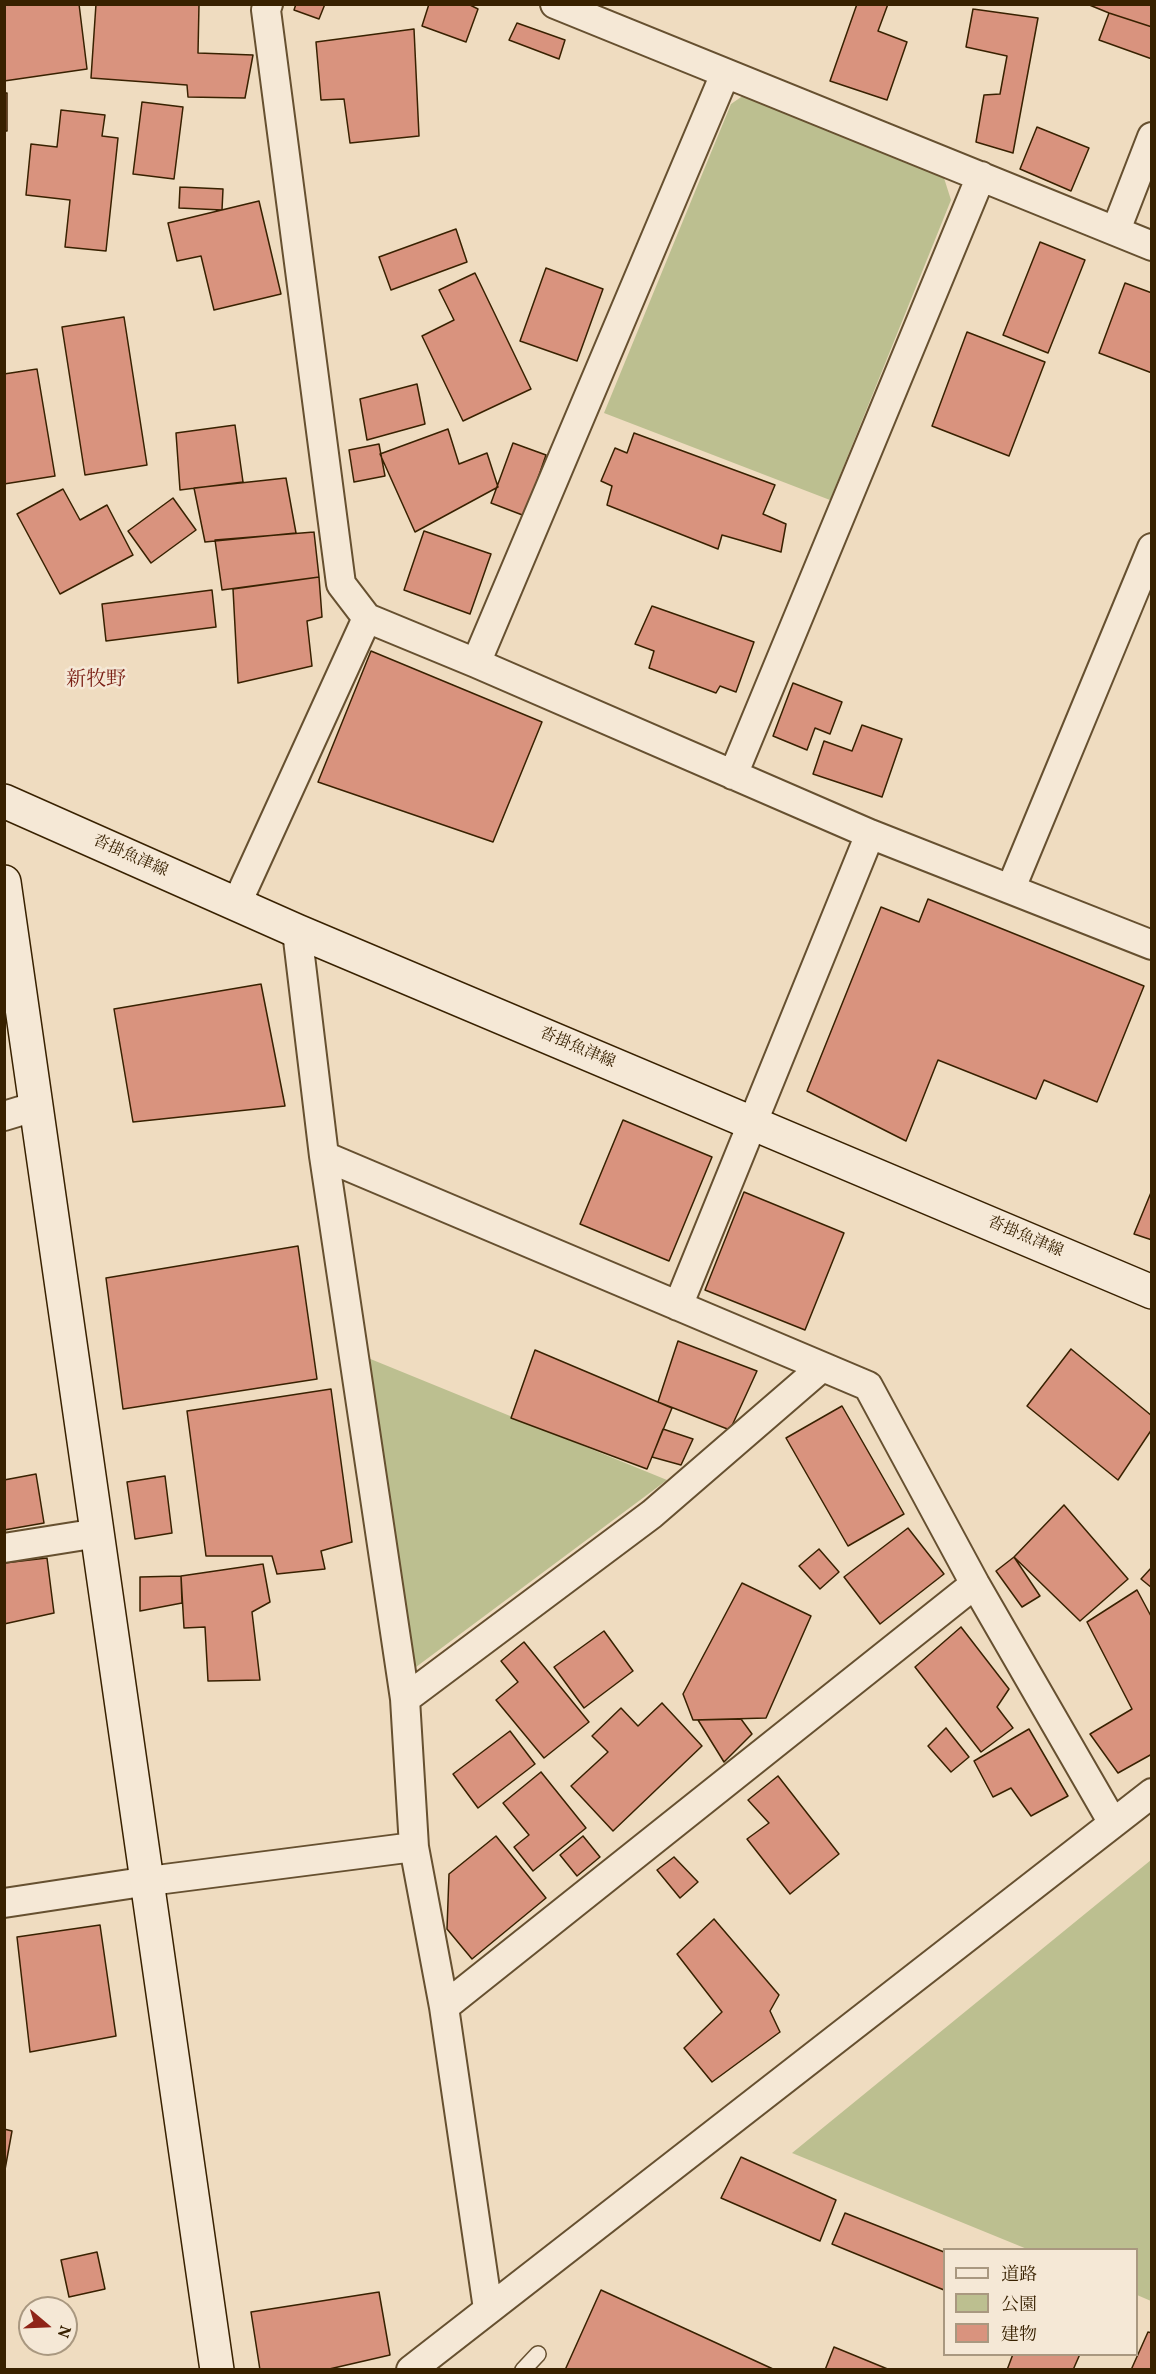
<!DOCTYPE html>
<html>
<head>
<meta charset="utf-8">
<style>
  body { margin:0 }
  #map { position:relative; width:1156px; height:2374px; overflow:hidden; background:#efdcc0; font-family:Vollkorn,"Noto Serif JP",serif }
  canvas { display:block }
  .frame { position:absolute; inset:0; border:6px solid #382100; pointer-events:none }
  .legend { position:absolute; left:943px; top:2248px; width:195px; height:108px; box-sizing:border-box; background:#f5e8d6; border:2px solid #a99880; margin:0; padding:8px 10px; list-style:none; font-size:18px; color:#382100 }
  .legend li { display:flex; align-items:center; gap:12px; height:30px }
  .legend b { width:30px; border:2px solid #a99880 }
  .north { position:absolute; left:18px; top:2296px; width:60px; height:60px; box-sizing:border-box; background:#f5e8d6; border:2px solid #a99880; border-radius:50%; rotate:109deg; font-size:16px; font-weight:700; line-height:24px; text-align:center; color:#382100 }
  .north::after { content:''; display:block; margin:auto; width:21px; height:27px; background:#8f2418; clip-path:polygon(50% 0,100% 100%,50% 72%,0 100%) }
</style>
</head>
<body>
<div id="map">
<canvas width="1156" height="2374"></canvas>
<div class="frame"></div>
<ul class="legend">
<li><b style="height:8px;background:#f5e8d6"></b>道路</li>
<li><b style="height:16px;background:#bcbf90"></b>公園</li>
<li><b style="height:16px;background:#d9937e"></b>建物</li>
</ul>
<div class="north">N</div>
</div>
<script>
const ctx = document.querySelector('canvas').getContext('2d');
ctx.lineJoin = 'round';
function fillPath(path, color) {
  ctx.fillStyle = color;
  ctx.fill(path, 'evenodd');
}
function poly(rows) {
  const path = new Path2D();
  for (const r of rows) {
    path.moveTo(r[0], r[1]);
    for (let i = 2; i < r.length; i += 2) path.lineTo(r[i], r[i + 1]);
  }
  return path;
}
function strokePath(path, color, width, dash) {
  ctx.strokeStyle = color;
  ctx.lineWidth = width;
  ctx.lineCap = dash ? 'butt' : 'round';
  ctx.setLineDash(dash || []);
  ctx.stroke(path);
}
function write(font, color, halo, rows, align = 'center') {
  ctx.font = font + ' Vollkorn,"Noto Serif JP",serif';
  ctx.lineWidth = 5;
  ctx.setLineDash([]);
  ctx.textBaseline = 'middle';
  ctx.strokeStyle = halo;
  ctx.fillStyle = color;
  for (const [text, x, y, turn = 0] of rows) {
    ctx.save();
    ctx.translate(x, y);
    ctx.rotate((+turn || 0) * Math.PI / 180);
    ctx.textAlign = isNaN(turn) ? turn : align;
    if (halo) ctx.strokeText(text, 0, 0);
    ctx.fillText(text, 0, 0);
    ctx.restore();
  }
}
fillPath(poly([
  [744,95,944,178,951,200,830,500,604,413,731,104],
  [368,1358,667,1480,412,1670],
  [1151,1860,1151,2301,1137,2295,1136,2250,1027,2249,792,2153]
]), '#bcbf90');
const building = poly([
  [4,4,79,4,87,69,4,81,4,4],
  [96,4,199,4,198,53,253,55,245,98,188,97,187,85,91,78,96,4],
  [296,4,325,4,319,19,294,10,296,4],
  [429,4,468,4,478,9,466,42,422,26,429,4],
  [857,4,888,4,878,31,907,42,887,100,830,81,857,4],
  [1087,4,1152,4,1152,27,1109,13,1087,4],
  [973,9,1038,18,1013,153,976,142,984,95,1000,94,1007,56,966,47,973,9],
  [1109,13,1152,27,1152,59,1099,40,1109,13],
  [517,23,565,40,559,59,509,40,517,23],
  [414,29,419,136,350,143,344,99,321,100,316,42,414,29],
  [4,93,7,93,7,131,4,131,4,93],
  [142,102,183,107,174,179,133,174,142,102],
  [61,110,105,115,102,136,118,138,106,251,65,247,70,200,26,195,31,144,57,147,61,110],
  [1037,127,1089,148,1071,191,1020,169,1037,127],
  [180,187,223,189,222,210,179,208,180,187],
  [259,201,281,294,214,310,201,256,177,261,168,223,259,201],
  [456,229,467,262,391,290,379,257,456,229],
  [1040,242,1085,260,1048,353,1003,335,1040,242],
  [546,268,603,289,577,361,520,341,546,268],
  [475,273,531,389,463,421,422,336,454,320,439,290,475,273],
  [1125,283,1152,293,1152,373,1099,353,1125,283],
  [124,317,147,465,85,475,62,327,124,317],
  [967,332,1045,362,1009,456,932,426,967,332],
  [37,369,55,476,4,484,4,374,37,369],
  [417,384,425,424,367,440,360,399,417,384],
  [235,425,243,482,180,490,176,433,235,425],
  [448,429,459,464,487,453,498,487,415,532,380,454,448,429],
  [634,433,775,485,763,514,786,524,781,552,722,535,718,549,607,505,612,486,601,481,615,448,627,453,634,433],
  [513,443,546,455,525,516,491,503,513,443],
  [379,444,385,476,354,482,349,450,379,444],
  [286,478,296,533,205,542,194,488,286,478],
  [63,489,80,520,107,505,133,555,60,594,17,514,63,489],
  [173,498,196,530,151,563,128,531,173,498],
  [424,531,491,554,470,614,404,590,424,531],
  [314,532,319,577,222,590,215,540,314,532],
  [319,577,322,617,307,621,312,666,238,683,233,589,319,577],
  [212,590,216,627,106,641,102,604,212,590],
  [652,606,754,642,736,692,720,686,716,693,649,668,654,651,635,644,652,606],
  [371,651,542,722,493,842,318,782,371,651],
  [793,683,842,702,830,734,815,728,807,750,773,736,793,683],
  [862,725,902,739,882,797,813,774,824,741,852,751,862,725],
  [928,899,1144,986,1097,1102,1044,1080,1036,1099,938,1060,906,1141,807,1091,881,907,919,922,928,899],
  [261,984,285,1106,133,1122,114,1009,261,984],
  [623,1120,712,1157,669,1261,580,1224,623,1120],
  [1152,1190,1152,1240,1134,1234,1152,1190],
  [744,1192,844,1233,805,1330,705,1290,744,1192],
  [298,1246,317,1379,123,1409,106,1278,298,1246],
  [678,1341,757,1371,730,1430,658,1402,678,1341],
  [1071,1349,1152,1416,1152,1429,1118,1480,1027,1406,1071,1349],
  [535,1350,672,1408,647,1469,511,1418,535,1350],
  [331,1389,352,1542,321,1551,325,1569,277,1574,272,1556,206,1556,187,1411,331,1389],
  [842,1406,904,1514,848,1546,786,1438,842,1406],
  [663,1429,693,1439,681,1465,652,1457,663,1429],
  [36,1474,44,1523,4,1530,4,1480,36,1474],
  [165,1476,172,1533,135,1539,127,1482,165,1476],
  [1064,1505,1128,1579,1080,1621,1014,1557,1064,1505],
  [908,1528,944,1574,880,1624,844,1577,908,1528],
  [819,1549,839,1572,820,1589,799,1566,819,1549],
  [1014,1557,1040,1596,1022,1607,996,1571,1014,1557],
  [47,1558,54,1613,4,1624,4,1563,47,1558],
  [263,1564,270,1602,252,1612,260,1680,208,1681,205,1627,184,1628,181,1576,263,1564],
  [1152,1567,1152,1588,1141,1579,1152,1567],
  [181,1576,182,1603,140,1611,140,1577,181,1576],
  [742,1583,811,1616,766,1718,693,1720,683,1694,742,1583],
  [1137,1590,1152,1618,1152,1754,1118,1773,1090,1734,1132,1709,1087,1622,1137,1590],
  [961,1627,1009,1689,997,1707,1013,1728,981,1752,915,1667,961,1627],
  [604,1631,633,1671,584,1708,554,1667,604,1631],
  [524,1642,589,1722,544,1758,496,1700,518,1682,501,1661,524,1642],
  [662,1703,702,1746,613,1831,571,1786,608,1752,592,1736,621,1708,638,1726,662,1703],
  [741,1719,752,1734,724,1762,698,1720,741,1719],
  [946,1728,969,1757,951,1772,928,1746,946,1728],
  [1029,1729,1068,1796,1031,1816,1011,1788,993,1797,974,1761,1029,1729],
  [510,1731,535,1764,478,1808,453,1774,510,1731],
  [541,1772,586,1828,533,1871,514,1847,529,1835,503,1803,541,1772],
  [778,1776,839,1854,790,1894,747,1839,769,1823,748,1800,778,1776],
  [496,1836,546,1898,472,1959,447,1929,449,1874,496,1836],
  [583,1836,600,1857,577,1876,560,1855,583,1836],
  [674,1857,698,1882,680,1898,657,1870,674,1857],
  [714,1919,779,1995,770,2011,780,2032,712,2082,684,2048,722,2012,677,1954,714,1919],
  [100,1925,116,2036,30,2052,17,1937,100,1925],
  [4,2129,12,2131,4,2175,4,2129],
  [741,2157,836,2200,820,2241,721,2198,741,2157],
  [845,2213,944,2252,944,2290,832,2244,845,2213],
  [97,2252,105,2289,69,2297,61,2260,97,2252],
  [601,2290,773,2369,565,2370,601,2290],
  [379,2292,390,2355,325,2370,260,2370,251,2312,379,2292],
  [1148,2332,1152,2333,1152,2370,1131,2370,1148,2332],
  [834,2347,890,2370,825,2370,834,2347],
  [1013,2354,1080,2354,1073,2370,1007,2370,1013,2354]
]);
fillPath(building, '#d9937e');
strokePath(building, '#382100', 1.5);
const lane = poly([
  [523,2370,538,2354]
]);
const street = poly([
  [268,4,266,10,341,584,367,618,476,663,870,834,1152,945],
  [555,4,1152,246],
  [1116,230,1152,137],
  [476,663,725,74],
  [733,775,981,176],
  [1011,888,1152,548],
  [236,905,367,618],
  [297,931,324,1156,405,1699,414,1847,444,2007,488,2309],
  [4,1116,37,1106],
  [324,1156,868,1386,975,1584,1113,1823],
  [678,1306,870,834],
  [4,1548,98,1533],
  [405,1699,652,1514,821,1368],
  [4,1903,149,1881,414,1847],
  [444,2007,975,1584],
  [411,2370,1152,1793]
]);
const secondary = poly([
  [4,801,297,931,1152,1292],
  [4,882,217,2370]
]);
strokePath(lane, '#665030', 18);
strokePath(street, '#665030', 32);
strokePath(secondary, '#382100', 36);
strokePath(lane, '#f5e8d6', 15);
strokePath(street, '#f5e8d6', 28);
strokePath(secondary, '#f5e8d6', 33);
write('16px', '#382100', '#f5e8d6', [
  ["沓掛魚津線",130,857,24],
  ["沓掛魚津線",577,1049,23],
  ["沓掛魚津線",1025,1238,23]
]);
write('20px', '#7a1f14', '#f5e8d6', [
  ["新牧野",96,681]
]);
</script>
</body>
</html>
